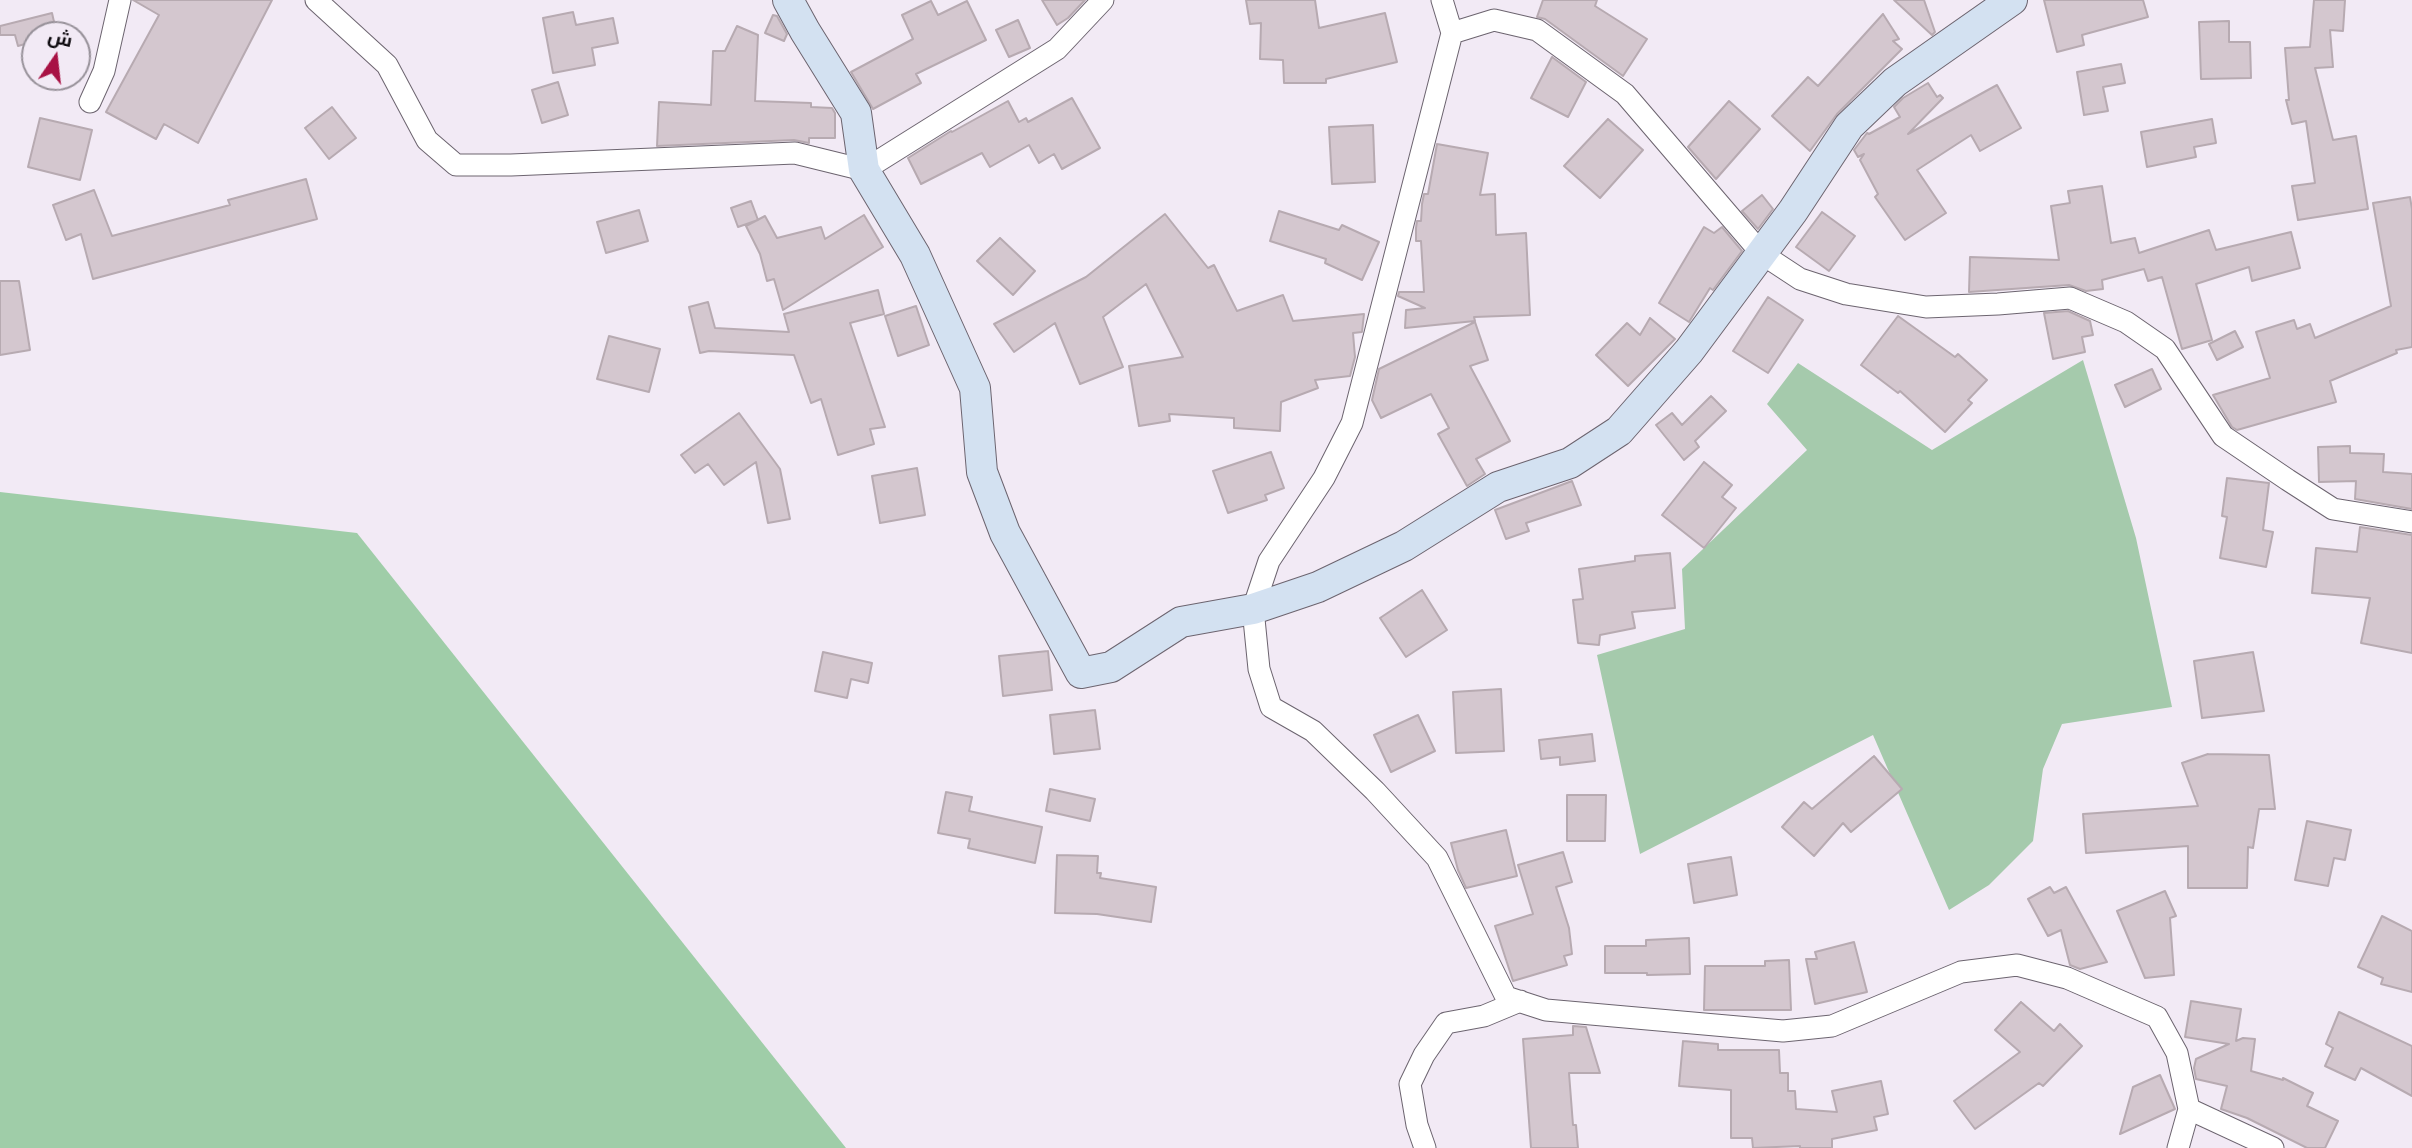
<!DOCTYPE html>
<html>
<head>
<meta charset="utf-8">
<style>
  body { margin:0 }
  #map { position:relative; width:2412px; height:1148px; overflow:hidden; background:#f2eaf5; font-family:Mulish,Cairo,sans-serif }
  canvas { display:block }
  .north { position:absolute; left:21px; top:21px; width:70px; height:70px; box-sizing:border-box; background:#f2eaf5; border:2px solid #979199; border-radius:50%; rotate:14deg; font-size:19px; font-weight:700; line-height:28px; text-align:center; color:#0e0b0f }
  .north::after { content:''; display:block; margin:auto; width:24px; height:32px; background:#a81244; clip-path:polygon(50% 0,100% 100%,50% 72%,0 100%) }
</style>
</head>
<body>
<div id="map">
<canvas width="2412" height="1148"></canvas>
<div class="north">ش</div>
</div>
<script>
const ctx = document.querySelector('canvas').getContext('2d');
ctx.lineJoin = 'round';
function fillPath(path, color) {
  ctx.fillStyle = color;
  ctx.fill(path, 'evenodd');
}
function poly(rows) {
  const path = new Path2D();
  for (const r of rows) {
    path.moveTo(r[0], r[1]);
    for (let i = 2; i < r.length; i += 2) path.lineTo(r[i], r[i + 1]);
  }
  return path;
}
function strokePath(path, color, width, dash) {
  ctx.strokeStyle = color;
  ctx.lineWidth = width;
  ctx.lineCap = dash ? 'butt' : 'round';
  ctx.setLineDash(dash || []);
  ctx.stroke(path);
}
fillPath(poly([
  [2083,360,2136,538,2172,707,2062,724,2043,769,2033,841,1989,885,1949,910,1873,735,1640,854,1597,655,1685,629,1682,569,1807,450,1767,404,1798,363,1932,450]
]), '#a5caac');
fillPath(poly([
  [0,492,357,533,846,1148,0,1148]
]), '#9fcda8');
const building = poly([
  [133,0,272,0,198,143,164,124,156,139,106,112,159,15,133,0],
  [1042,0,1085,0,1068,18,1057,25,1042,0],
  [1246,0,1315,0,1319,28,1385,13,1397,62,1326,79,1326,83,1284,83,1283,60,1260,59,1261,23,1250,24,1246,0],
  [1543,0,1597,0,1595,6,1647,39,1623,76,1545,19,1537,17,1543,0],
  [1894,0,1924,0,1935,32,1932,35,1894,0],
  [2044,0,2143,0,2148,17,2082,35,2084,45,2057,52,2044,0],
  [2314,0,2345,0,2343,31,2330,30,2333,67,2315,68,2333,140,2356,136,2368,209,2298,220,2292,186,2315,183,2306,121,2292,124,2286,100,2289,100,2285,48,2310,47,2314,0],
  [931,1,938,15,967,1,986,40,916,74,921,83,873,109,851,72,913,39,902,15,931,1],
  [573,12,576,25,613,18,618,43,592,48,595,65,553,73,543,18,573,12],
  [52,13,57,35,35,35,35,41,18,46,15,35,0,35,0,26,52,13],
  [1883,14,1899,39,1893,41,1902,49,1837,114,1810,151,1772,116,1808,77,1818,86,1883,14],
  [773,15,777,16,787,34,784,41,765,33,773,15],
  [1018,20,1030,48,1009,57,996,30,1018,20],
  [2229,21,2229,42,2250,42,2251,78,2201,79,2199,22,2229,21],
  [737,26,758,35,755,101,811,103,811,107,832,108,835,113,835,138,809,138,809,143,794,140,657,146,659,102,711,105,713,51,725,51,737,26],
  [1552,57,1586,82,1568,117,1531,98,1552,57],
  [2121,64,2125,83,2103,87,2108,111,2084,115,2077,72,2121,64],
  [558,82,568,115,542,123,532,90,558,82],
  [1928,83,1937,97,1940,95,1943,98,1908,134,1997,85,2021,128,1980,151,1971,135,1917,170,1946,213,1905,240,1875,197,1878,194,1860,160,1864,154,1858,157,1854,150,1867,133,1869,134,1900,117,1894,107,1903,98,1928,83],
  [1072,98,1100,148,1062,169,1054,154,1039,163,1029,145,990,167,982,153,921,184,908,158,951,131,952,132,1008,101,1019,122,1026,118,1028,122,1072,98],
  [1729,101,1760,129,1716,179,1688,147,1729,101],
  [332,107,356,138,329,159,305,128,332,107],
  [40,118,92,130,80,180,28,167,40,118],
  [1608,119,1643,150,1600,198,1564,166,1608,119],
  [2212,119,2216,143,2194,147,2196,157,2147,167,2141,132,2212,119],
  [1373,125,1375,182,1332,184,1329,127,1373,125],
  [1437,144,1488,153,1480,195,1495,194,1496,235,1526,233,1530,315,1474,317,1475,321,1405,328,1406,310,1425,308,1398,296,1399,292,1424,292,1421,241,1416,241,1416,228,1417,221,1421,221,1422,204,1424,194,1428,194,1437,144],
  [306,179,317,219,93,279,81,234,66,240,53,205,94,190,112,236,230,205,228,200,306,179],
  [2102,186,2111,243,2135,238,2139,253,2209,230,2216,250,2291,232,2300,268,2252,281,2249,267,2196,284,2212,340,2182,349,2162,277,2148,281,2144,269,2102,280,2103,289,2086,291,2069,285,1969,292,1970,257,2059,260,2051,206,2070,203,2068,191,2102,186],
  [1762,195,1773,209,1758,229,1742,211,1762,195],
  [2410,197,2412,209,2412,347,2396,350,2397,353,2330,381,2336,402,2237,430,2232,427,2213,395,2270,378,2256,332,2294,320,2297,329,2310,324,2315,338,2391,306,2373,203,2410,197],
  [751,201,758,220,738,227,731,208,751,201],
  [639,210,648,241,606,253,597,222,639,210],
  [1279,211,1339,230,1342,225,1379,242,1362,280,1325,263,1326,259,1270,241,1279,211],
  [1822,212,1855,236,1829,271,1796,247,1822,212],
  [1165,214,1208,268,1214,265,1237,311,1283,295,1293,321,1364,314,1362,332,1353,333,1355,357,1350,376,1315,380,1318,388,1281,402,1280,431,1234,428,1234,418,1169,414,1170,421,1139,426,1129,366,1183,357,1146,284,1103,317,1123,367,1080,384,1055,323,1014,352,994,324,1086,277,1165,214],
  [864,215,883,247,783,310,774,279,767,281,760,254,746,226,765,216,777,238,821,227,825,239,864,215],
  [1704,227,1714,233,1722,227,1742,251,1713,290,1710,288,1689,322,1659,303,1704,227],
  [1000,238,1035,271,1013,295,977,261,1000,238],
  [0,281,19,281,30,350,0,355,0,281],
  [878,290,884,314,850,323,885,427,870,429,874,444,838,455,821,399,811,403,794,355,709,351,700,353,689,307,708,302,715,328,789,332,784,314,878,290],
  [1768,297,1803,320,1768,373,1733,351,1768,297],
  [916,306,929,345,898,356,885,316,916,306],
  [2068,311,2090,321,2093,335,2082,337,2085,352,2053,359,2044,313,2068,311],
  [1898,316,1955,357,1958,354,1987,380,1968,400,1972,403,1945,432,1900,391,1898,393,1861,365,1898,316],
  [1650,318,1675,339,1628,386,1596,355,1627,323,1640,335,1650,318],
  [1475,322,1488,360,1470,366,1510,441,1476,459,1485,474,1467,486,1438,434,1449,428,1431,394,1381,418,1372,400,1379,369,1475,322],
  [2235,331,2243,347,2217,360,2209,344,2235,331],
  [609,336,660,349,649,392,597,379,609,336],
  [2152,369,2161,389,2125,407,2115,385,2152,369],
  [1711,396,1726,411,1695,441,1699,447,1684,460,1656,425,1672,413,1682,425,1711,396],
  [739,413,780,469,790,519,768,523,756,462,724,485,708,464,695,473,681,455,739,413],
  [2350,446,2350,453,2384,454,2383,472,2412,474,2412,509,2355,499,2356,481,2319,482,2318,447,2350,446],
  [1271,452,1284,488,1265,495,1267,500,1228,513,1213,471,1271,452],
  [1704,462,1732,485,1722,497,1736,508,1704,548,1662,515,1704,462],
  [917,468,925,515,880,523,872,476,917,468],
  [2227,478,2269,483,2263,530,2273,532,2266,567,2220,558,2227,517,2222,516,2227,478],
  [1572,481,1581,505,1526,523,1529,531,1506,539,1495,510,1572,481],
  [2360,527,2412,535,2412,653,2361,643,2370,598,2312,593,2316,548,2357,552,2360,527],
  [1670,553,1675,608,1632,612,1635,628,1600,635,1599,645,1578,643,1573,600,1583,599,1579,569,1635,561,1635,556,1670,553],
  [1422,590,1447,630,1406,657,1380,618,1422,590],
  [1048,651,1052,690,1003,696,999,656,1048,651],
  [823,652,872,663,868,683,851,679,847,698,815,691,823,652],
  [2253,652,2264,711,2202,718,2194,661,2253,652],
  [1501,689,1504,751,1456,753,1453,692,1501,689],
  [1095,710,1100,749,1054,754,1050,715,1095,710],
  [1418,715,1435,751,1391,772,1374,735,1418,715],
  [1592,734,1595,761,1560,765,1560,757,1541,759,1539,740,1592,734],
  [2208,754,2269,755,2275,809,2259,809,2253,848,2248,847,2247,888,2188,888,2188,846,2086,853,2083,814,2198,806,2182,763,2208,754],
  [1874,756,1902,789,1851,832,1843,823,1814,856,1782,827,1804,802,1812,809,1874,756],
  [1050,789,1095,799,1090,821,1046,811,1050,789],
  [946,792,972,797,969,811,1042,827,1035,863,968,848,970,839,938,833,946,792],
  [1567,795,1606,795,1605,841,1567,841,1567,795],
  [2307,821,2351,830,2345,860,2334,858,2328,886,2295,880,2307,821],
  [1506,830,1517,876,1466,888,1458,870,1451,843,1506,830],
  [1563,852,1572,882,1556,887,1569,928,1572,954,1564,956,1567,965,1513,981,1495,926,1533,914,1518,865,1563,852],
  [1057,855,1098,856,1097,873,1101,873,1100,878,1156,887,1151,922,1097,914,1055,913,1057,855],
  [1731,857,1737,895,1694,903,1688,864,1731,857],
  [2050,887,2054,893,2066,887,2107,962,2080,969,2070,965,2061,930,2048,936,2028,899,2050,887],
  [2165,891,2176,916,2170,918,2174,975,2145,978,2117,911,2165,891],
  [2382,916,2412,931,2412,992,2381,984,2383,978,2358,967,2382,916],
  [1689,938,1690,974,1647,975,1647,973,1605,973,1605,946,1646,946,1646,940,1689,938],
  [1854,942,1867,992,1815,1004,1806,959,1817,959,1815,952,1854,942],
  [1789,960,1791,1010,1704,1010,1705,966,1765,966,1765,961,1789,960],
  [2191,1001,2241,1009,2236,1041,2243,1038,2255,1039,2251,1071,2283,1080,2283,1078,2313,1093,2307,1106,2338,1121,2325,1148,2307,1148,2247,1118,2221,1109,2227,1086,2196,1079,2194,1068,2196,1059,2229,1044,2185,1037,2191,1001],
  [2021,1002,2054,1031,2060,1024,2082,1046,2043,1086,2039,1083,1975,1129,1954,1101,2020,1052,1995,1030,2021,1002],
  [2339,1012,2412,1046,2412,1096,2361,1068,2355,1080,2325,1066,2333,1048,2326,1044,2339,1012],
  [1573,1026,1586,1027,1600,1073,1569,1073,1573,1125,1576,1125,1578,1148,1531,1148,1523,1039,1573,1035,1573,1026],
  [1683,1041,1718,1044,1718,1050,1779,1050,1780,1073,1788,1073,1788,1091,1795,1091,1796,1109,1837,1112,1832,1091,1881,1081,1888,1114,1874,1117,1877,1130,1832,1139,1832,1148,1800,1148,1800,1146,1753,1148,1752,1138,1731,1138,1731,1090,1679,1086,1683,1041],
  [2160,1075,2175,1109,2120,1134,2133,1087,2160,1075]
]);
fillPath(building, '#d4c7cf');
strokePath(building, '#b7aab1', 2);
const street = poly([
  [316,0,387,65,427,140,456,165,511,165,795,153,864,170,1057,49,1103,0],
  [1442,0,1452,33,1352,423,1324,478,1269,561,1253,609,1259,669,1271,707,1313,731,1375,791,1437,858,1506,997,1546,1010,1783,1031,1832,1026,1961,972,2017,965,2067,978,2157,1017,2177,1053,2189,1109,2273,1148],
  [1452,33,1494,20,1537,30,1625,94,1762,254,1800,279,1846,294,1926,307,1998,304,2070,298,2126,322,2165,349,2223,436,2288,480,2333,509,2412,522],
  [90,102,104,71,120,0],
  [1425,1148,1417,1125,1410,1084,1424,1055,1446,1023,1484,1016,1520,1001],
  [2178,1148,2189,1109]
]);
const secondary = poly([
  [788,0,805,31,856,113,864,170,915,255,975,388,982,472,1005,533,1081,673,1111,667,1181,622,1253,609,1318,587,1404,546,1498,487,1570,463,1619,431,1689,351,1793,211,1849,126,1895,82,2012,0]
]);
strokePath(street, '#6c646f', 23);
strokePath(secondary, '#6c646f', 32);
strokePath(street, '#fff', 21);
strokePath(secondary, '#d3e1f1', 30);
</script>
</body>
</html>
